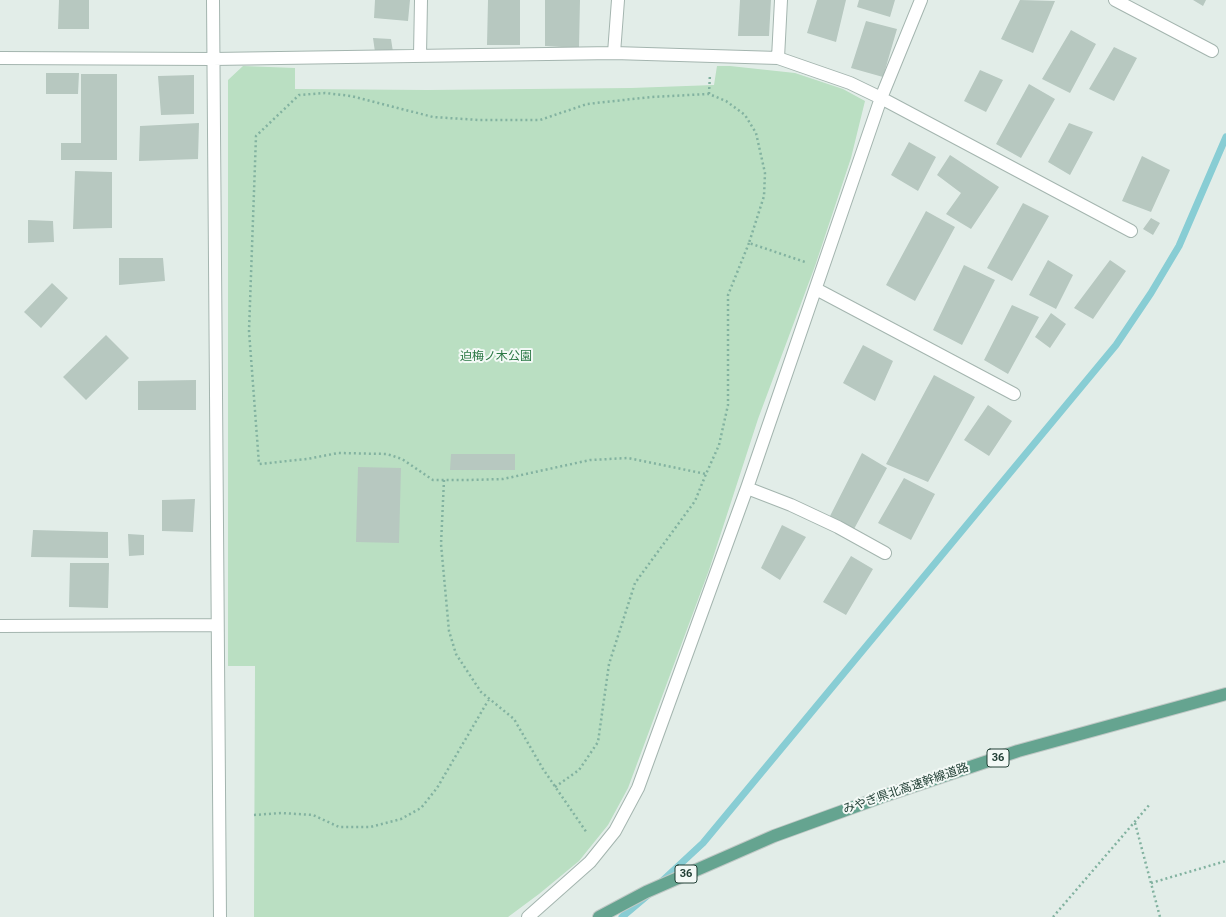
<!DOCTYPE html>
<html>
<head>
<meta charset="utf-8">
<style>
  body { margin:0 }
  canvas { display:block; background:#e2ede8 }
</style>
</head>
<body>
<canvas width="1226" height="917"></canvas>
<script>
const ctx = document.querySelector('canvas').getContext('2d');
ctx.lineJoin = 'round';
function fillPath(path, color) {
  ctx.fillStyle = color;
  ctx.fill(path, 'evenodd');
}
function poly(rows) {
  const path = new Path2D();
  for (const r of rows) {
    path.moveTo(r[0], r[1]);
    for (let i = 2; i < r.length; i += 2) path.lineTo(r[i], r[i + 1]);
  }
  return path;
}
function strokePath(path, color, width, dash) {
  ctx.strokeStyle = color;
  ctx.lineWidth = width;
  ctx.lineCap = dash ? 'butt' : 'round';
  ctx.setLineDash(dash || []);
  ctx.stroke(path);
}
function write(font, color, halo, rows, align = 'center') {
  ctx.font = font + ' Roboto,"Noto Sans JP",sans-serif';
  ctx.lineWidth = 4;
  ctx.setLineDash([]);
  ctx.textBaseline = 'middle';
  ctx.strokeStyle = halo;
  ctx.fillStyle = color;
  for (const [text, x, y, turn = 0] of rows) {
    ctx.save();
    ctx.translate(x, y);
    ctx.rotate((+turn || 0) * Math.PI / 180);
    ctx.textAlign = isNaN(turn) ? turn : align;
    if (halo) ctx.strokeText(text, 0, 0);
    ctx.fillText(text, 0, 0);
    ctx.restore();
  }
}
fillPath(poly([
  [243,66,295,68,295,89,428,90,631,88,714,85,717,66,730,66,795,73,843,89,865,101,851,158,815,266,758,419,709,570,628,788,608,825,579,861,539,894,508,917,254,917,255,666,228,666,228,80]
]), '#badfc2');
strokePath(poly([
  [661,882,703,843,1116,345,1151,293,1179,246,1226,137],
  [622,917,648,895]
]), '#88cdd4', 7);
fillPath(poly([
  [59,0,89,0,89,29,58,29],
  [375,0,410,0,408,21,374,18],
  [488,0,520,0,520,45,487,45],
  [545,0,580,0,579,48,545,46],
  [740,0,771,0,769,36,738,36],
  [817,0,846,0,836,42,807,33],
  [859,0,895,0,890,17,857,7],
  [1020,0,1055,1,1033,53,1001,39],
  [1193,0,1206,0,1203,6],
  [866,21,897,29,883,77,851,68],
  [1071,30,1096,44,1070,93,1042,79],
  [373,38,391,39,393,52,375,52],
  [1114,47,1137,58,1114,101,1089,89],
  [980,70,1003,80,986,112,964,101],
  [46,73,79,73,78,94,46,94],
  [81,74,117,74,117,160,61,160,61,143,81,143],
  [194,75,194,114,161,115,158,76],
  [1029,84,1055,99,1021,158,996,144],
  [199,123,198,159,139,161,140,126],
  [1069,123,1093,132,1070,175,1048,162],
  [909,142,936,157,918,191,891,175],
  [950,155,999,187,971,229,946,214,961,193,937,175],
  [1142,156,1170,170,1151,212,1122,201],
  [75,171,112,172,112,228,73,229],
  [1023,203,1049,216,1012,281,987,268],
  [926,211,955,227,915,301,886,285],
  [1151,218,1160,223,1153,235,1143,229],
  [28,220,53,221,54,242,28,243],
  [119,258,163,258,165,281,119,285],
  [1048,260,1073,275,1056,309,1029,295],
  [1110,260,1126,271,1093,319,1074,308],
  [964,265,995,280,962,345,933,330],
  [52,283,68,298,41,328,24,312],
  [1012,305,1039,317,1008,374,984,360],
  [1051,313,1066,324,1050,348,1035,337],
  [106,335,129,358,86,400,63,377],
  [863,345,893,361,875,401,843,383],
  [934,375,975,397,928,482,886,464],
  [196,380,196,410,138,410,138,381],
  [988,405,1012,421,989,456,964,440],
  [862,453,887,468,854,529,829,518],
  [451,454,515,454,515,470,450,470],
  [358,467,401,468,399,543,356,542],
  [904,478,935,494,911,540,878,523],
  [195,499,193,532,162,531,162,500],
  [782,525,806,537,780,580,761,568],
  [33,530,108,532,108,558,31,557],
  [128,534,144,535,144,555,129,556],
  [851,556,873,569,846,615,823,602],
  [70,563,109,563,108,608,69,607]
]), '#b7c8c0');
const minor = poly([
  [213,0,220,917],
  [1115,0,1212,51],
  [614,53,618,0],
  [420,55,421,0],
  [0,58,213,59,614,53,778,58,850,83,881,98,1131,231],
  [778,58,781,0],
  [816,289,1014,394],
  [747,488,791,505,838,527,885,553],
  [0,626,216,625],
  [528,917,590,862,615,831,638,788,747,488,881,98,921,0]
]);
const major = poly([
  [599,917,646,892,774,836,887,795,1018,751,1226,694]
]);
strokePath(minor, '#a4b5af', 14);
strokePath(major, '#c1c9c6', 14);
strokePath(poly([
  [709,94,710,74],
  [749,243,728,295,728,405,719,445,706,474,628,458,590,460,503,479,469,480,433,480,402,459,387,454,338,453,307,459,259,464,249,331,256,136,299,95,325,93,351,96,433,117,479,120,540,120,587,104,651,97,709,94,726,101,745,115,756,133,765,173,764,196,749,243,805,262],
  [444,480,441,544,449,631,456,654,481,692,514,719,543,769,587,833],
  [555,787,579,770,598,742,609,664,635,583,695,501,706,474],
  [254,815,281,813,313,815,339,827,370,827,401,819,421,808,437,788,489,699],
  [1135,823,1160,917],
  [1151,883,1226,861],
  [1053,917,1150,804]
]), '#82b2a0', 2.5, [2, 3]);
strokePath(minor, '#fff', 12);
strokePath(major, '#65a490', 12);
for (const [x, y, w] of [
  [998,758,22],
  [686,874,22]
]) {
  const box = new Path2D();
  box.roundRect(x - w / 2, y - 9, w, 18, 3);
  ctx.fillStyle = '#f3f9f6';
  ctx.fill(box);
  strokePath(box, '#213f35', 1);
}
write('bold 11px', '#213f35', null, [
  ["36",998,758],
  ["36",686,874]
]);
write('12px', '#2a7743', '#f3f9f6', [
  ["迫梅ノ木公園",496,357]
]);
write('12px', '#213f35', '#f3f9f6', [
  ["みやぎ県北高速幹線道路",906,789,-19]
]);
</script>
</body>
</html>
